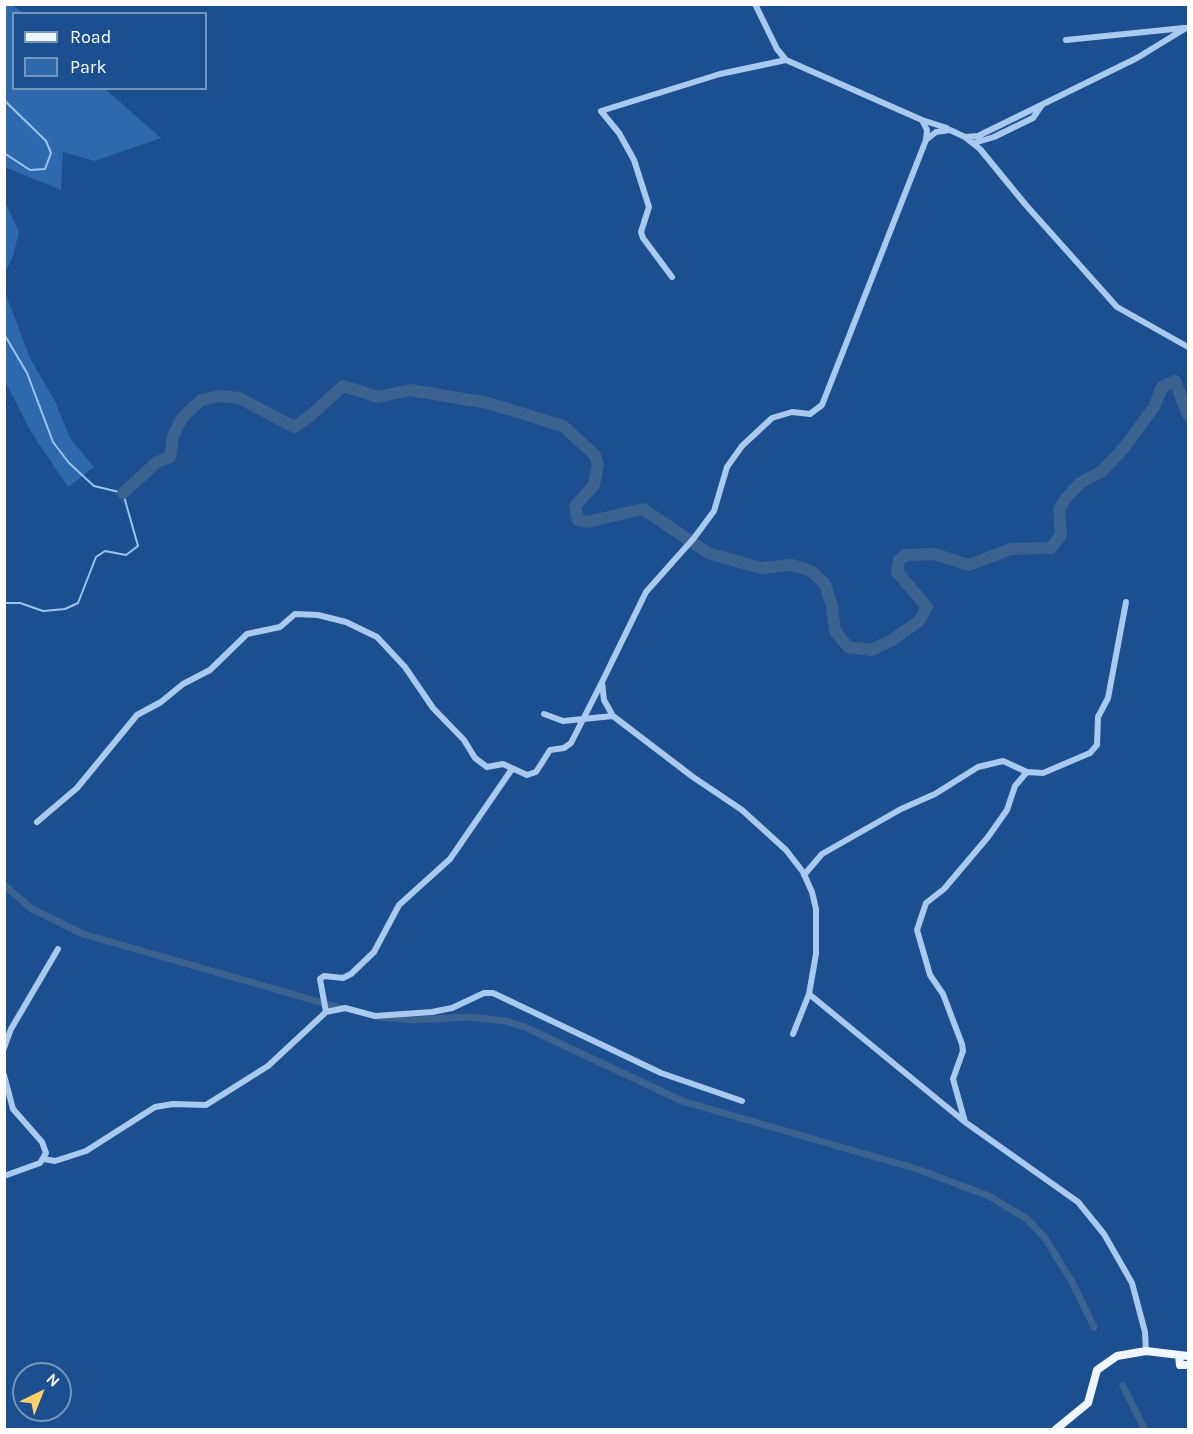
<!DOCTYPE html>
<html>
<head>
<meta charset="utf-8">
<style>
  body { margin:0 }
  #map { position:relative; width:1193px; height:1434px; overflow:hidden; background:#1b4f8f; font-family:Karla,sans-serif }
  canvas { display:block }
  .frame { position:absolute; inset:0; border:6px solid #fff; pointer-events:none }
  .legend { position:absolute; left:12px; top:12px; width:195px; height:78px; box-sizing:border-box; background:#1b4f8f; border:2px solid #7695bc; margin:0; padding:8px 10px; list-style:none; font-size:18px; color:#fff }
  .legend li { display:flex; align-items:center; gap:12px; height:30px }
  .legend b { width:30px; border:2px solid #7695bc }
  .north { position:absolute; left:12px; top:1362px; width:60px; height:60px; box-sizing:border-box; background:#1b4f8f; border:2px solid #7695bc; border-radius:50%; rotate:43deg; font-size:16px; font-weight:700; line-height:24px; text-align:center; color:#fff }
  .north::after { content:''; display:block; margin:auto; width:21px; height:27px; background:#ffd166; clip-path:polygon(50% 0,100% 100%,50% 72%,0 100%) }
</style>
</head>
<body>
<div id="map">
<canvas width="1193" height="1434"></canvas>
<div class="frame"></div>
<ul class="legend">
<li><b style="height:8px;background:#f0f6ff"></b>Road</li>
<li><b style="height:16px;background:#2e69ad"></b>Park</li>
</ul>
<div class="north">N</div>
</div>
<script>
const ctx = document.querySelector('canvas').getContext('2d');
ctx.lineJoin = 'round';
function fillPath(path, color) {
  ctx.fillStyle = color;
  ctx.fill(path, 'evenodd');
}
function poly(rows) {
  const path = new Path2D();
  for (const r of rows) {
    path.moveTo(r[0], r[1]);
    for (let i = 2; i < r.length; i += 2) path.lineTo(r[i], r[i + 1]);
  }
  return path;
}
function strokePath(path, color, width, dash) {
  ctx.strokeStyle = color;
  ctx.lineWidth = width;
  ctx.lineCap = dash ? 'butt' : 'round';
  ctx.setLineDash(dash || []);
  ctx.stroke(path);
}
fillPath(poly([
  [11,4,23,13,14,14,14,88,105,89,161,138,95,161,63,152,61,190,5,167,4,5],
  [5,202,19,232,13,256,5,273],
  [4,289,30,358,55,401,70,438,94,467,68,487,31,432,5,381]
]), '#2e69ad');
strokePath(poly([
  [4,100,46,141,51,153,45,169,30,170,4,153],
  [4,334,27,373,53,442,69,463,94,486,123,493,138,546,126,555,105,551,96,557,78,603,65,609,43,611,20,603,4,603]
]), '#9cc4f0', 2);
strokePath(poly([
  [4,885,32,909,83,934,344,1009],
  [378,1017,415,1020,468,1017,506,1021,527,1028,682,1101,917,1169,989,1196,1027,1219,1045,1238,1072,1282,1094,1327],
  [1123,1386,1145,1430]
]), '#3c6290', 7);
strokePath(poly([
  [123,493,157,462,170,457,173,436,182,418,201,400,220,396,239,398,294,427,309,417,343,386,378,397,410,390,488,403,563,426,595,455,598,465,594,485,575,506,578,520,587,522,643,509,708,553,761,568,792,565,811,571,825,584,832,606,835,631,848,647,871,650,892,640,919,621,927,607,897,572,899,560,906,555,934,554,969,565,1011,549,1051,548,1061,535,1059,510,1066,498,1080,483,1101,472,1123,449,1154,407,1162,387,1175,381,1188,415]
]), '#3c6290', 12);
strokePath(poly([
  [755,4,777,49,786,60,922,120,927,130,926,140],
  [1066,40,1184,28],
  [922,120,947,128],
  [966,138,980,149,1025,204,1117,307,1188,347],
  [974,143,994,137,1033,118,1042,105],
  [672,277,643,238,641,232,649,207,634,160,619,133,601,111,720,74,786,60],
  [544,714,563,721,613,716],
  [37,822,77,788,137,715,161,702,183,684,210,670,247,634,280,627,295,614,318,615,346,622,377,637,405,667,433,708,464,740,475,758,487,767,503,764,527,775,536,772,550,750,564,748,571,743,602,682],
  [804,875,822,854,901,809,935,794,978,767,1003,761,1027,772],
  [809,994,965,1122,1078,1202,1104,1234,1132,1283,1145,1332,1146,1351],
  [326,1012,320,979,324,976,343,978,351,974,374,952,399,905,450,859,512,769],
  [793,1034,809,994,816,954,816,909,812,892,803,872,786,850,742,810,693,777,613,716,604,700,602,682,646,592,694,538,714,511,727,467,742,446,772,418,792,412,810,414,822,405,926,140,936,132,950,130,965,137,978,136,1137,58,1186,28],
  [4,1048,11,1029,58,949],
  [4,1075,13,1109,42,1142,46,1153,40,1163,4,1176],
  [965,1122,953,1079,963,1051,962,1044,943,994,930,975,917,930,926,903,944,889,988,837,1007,810,1015,786,1027,772,1043,773,1090,753,1097,745,1098,717,1108,698,1126,602],
  [44,1159,55,1161,86,1151,155,1107,173,1104,206,1105,268,1066,326,1012,345,1008,375,1016,432,1012,452,1008,484,993,493,993,661,1073,742,1101]
]), '#a9c9ee', 6);
strokePath(poly([
  [1179,1355,1180,1365,1188,1365],
  [1055,1430,1088,1403,1097,1370,1117,1356,1146,1351,1188,1356]
]), '#f0f6ff', 8);
</script>
</body>
</html>
